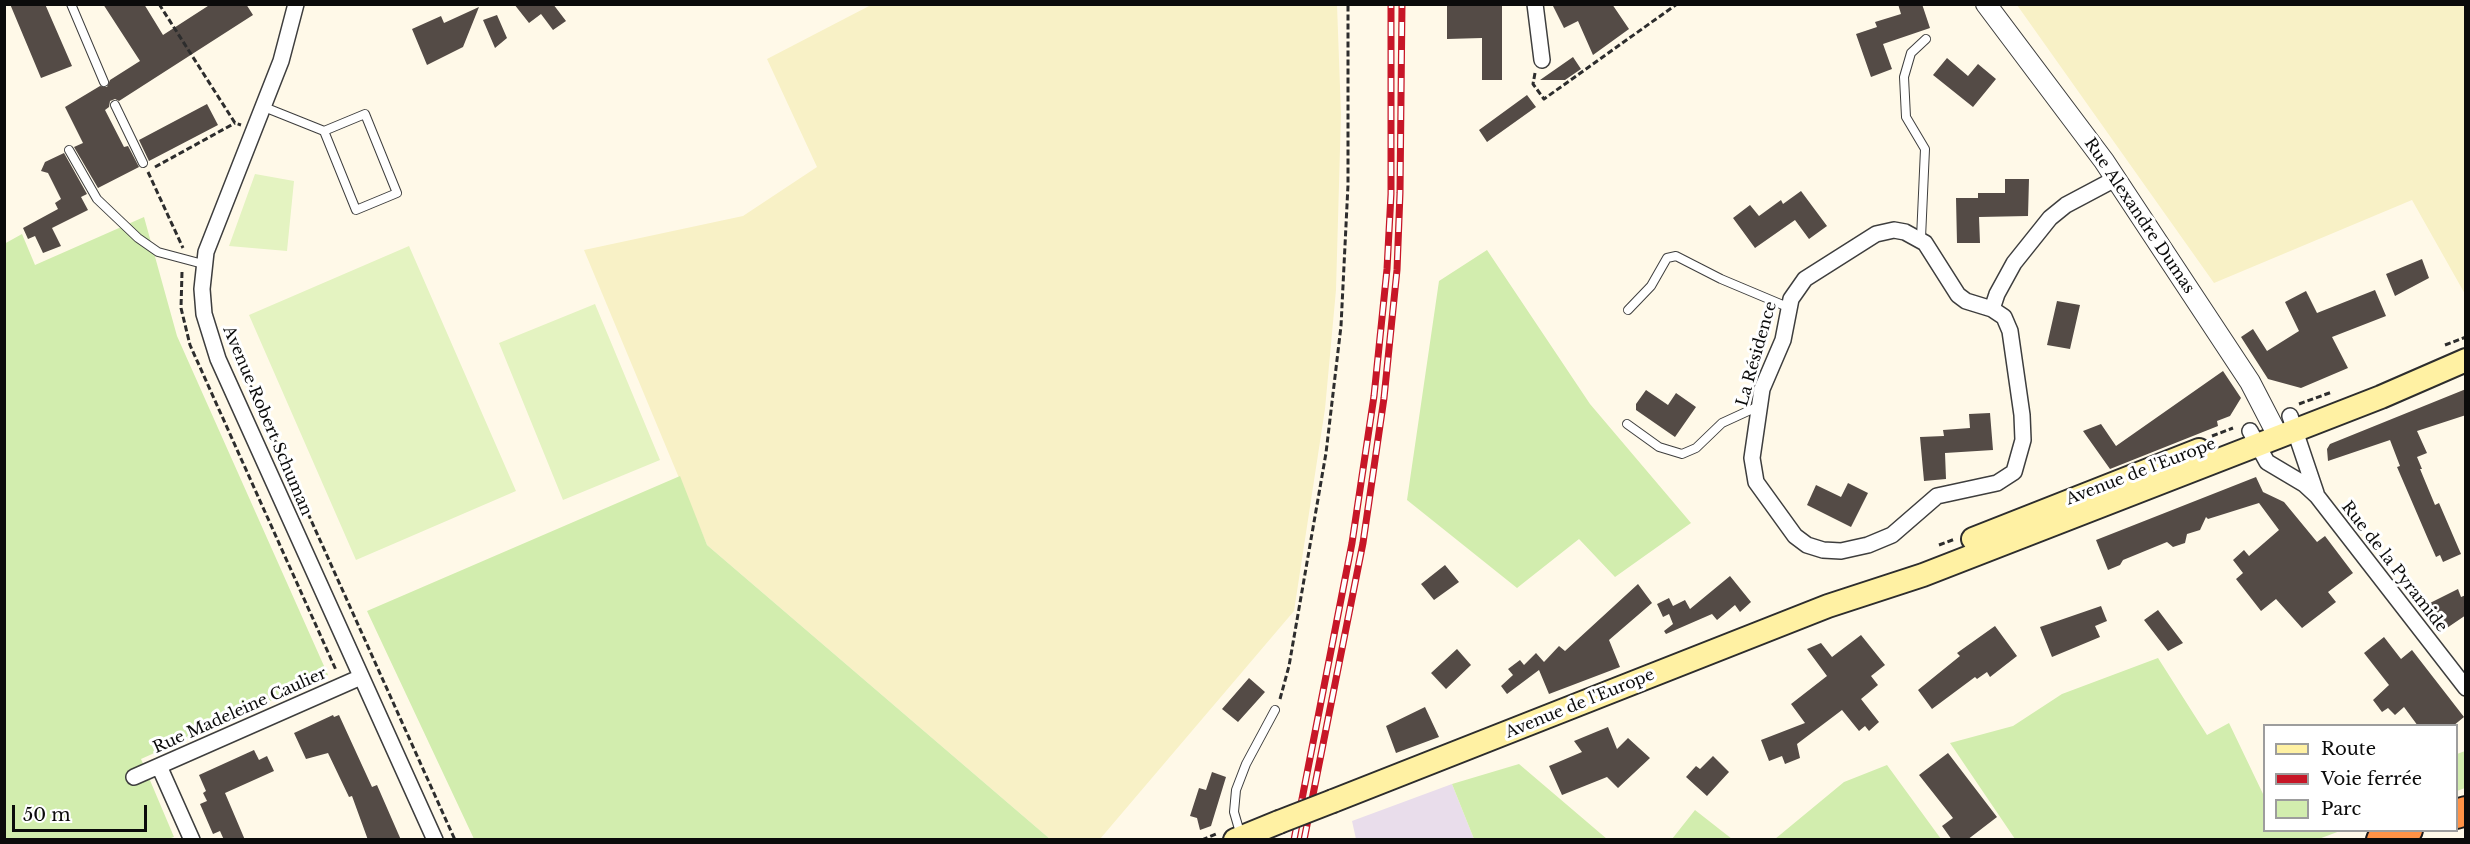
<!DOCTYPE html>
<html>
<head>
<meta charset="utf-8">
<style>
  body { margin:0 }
  #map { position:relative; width:2470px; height:844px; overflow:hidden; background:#fff9e8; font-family:"Libre Baskerville",serif }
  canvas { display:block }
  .frame { position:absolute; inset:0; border:6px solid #0b0b0b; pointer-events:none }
  .legend { position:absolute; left:2263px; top:724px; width:195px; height:108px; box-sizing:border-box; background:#fff; border:2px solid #9d9d9d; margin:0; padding:8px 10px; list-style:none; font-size:18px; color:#0b0b0b }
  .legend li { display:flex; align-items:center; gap:12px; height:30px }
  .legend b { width:30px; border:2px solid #9d9d9d }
  .scale { position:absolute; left:12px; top:805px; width:135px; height:27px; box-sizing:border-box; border:3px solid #0b0b0b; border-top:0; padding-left:8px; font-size:18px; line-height:21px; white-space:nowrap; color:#0b0b0b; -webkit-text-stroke:4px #fff; paint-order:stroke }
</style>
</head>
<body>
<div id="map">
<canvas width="2470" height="844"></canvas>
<div class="frame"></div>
<ul class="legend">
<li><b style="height:8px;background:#fff1a3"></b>Route</li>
<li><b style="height:8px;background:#c71627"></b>Voie ferrée</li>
<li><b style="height:16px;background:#d2edae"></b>Parc</li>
</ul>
<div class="scale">50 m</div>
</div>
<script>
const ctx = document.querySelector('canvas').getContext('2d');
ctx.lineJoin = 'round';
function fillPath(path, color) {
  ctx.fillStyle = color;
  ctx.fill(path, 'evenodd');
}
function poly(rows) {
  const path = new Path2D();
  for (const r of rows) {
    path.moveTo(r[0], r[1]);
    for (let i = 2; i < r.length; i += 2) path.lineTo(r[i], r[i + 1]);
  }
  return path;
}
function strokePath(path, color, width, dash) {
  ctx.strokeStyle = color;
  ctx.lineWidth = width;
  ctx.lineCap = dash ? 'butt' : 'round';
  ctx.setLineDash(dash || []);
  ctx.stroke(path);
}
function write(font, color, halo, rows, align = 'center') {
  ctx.font = font + ' "Libre Baskerville",serif';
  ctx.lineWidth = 6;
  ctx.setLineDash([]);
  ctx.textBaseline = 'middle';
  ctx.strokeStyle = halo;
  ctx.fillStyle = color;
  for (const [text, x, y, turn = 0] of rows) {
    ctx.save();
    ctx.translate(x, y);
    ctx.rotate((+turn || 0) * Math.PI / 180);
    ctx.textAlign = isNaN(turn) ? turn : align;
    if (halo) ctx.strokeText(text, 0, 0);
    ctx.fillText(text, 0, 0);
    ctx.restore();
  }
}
fillPath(poly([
  [1452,784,1474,839,1356,839,1352,821]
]), '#e9ddeb');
fillPath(poly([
  [871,5,1337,5,1341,114,1336,290,1325,409,1294,611,1100,839,1050,839,707,545,584,250,743,216,817,167,767,59],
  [2017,5,2465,5,2465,294,2412,200,2214,283]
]), '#f8f1c6');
fillPath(poly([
  [144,217,177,336,328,675,141,759,174,837,168,839,5,839,4,244,22,234,35,265],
  [1487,250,1590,404,1691,523,1615,577,1579,539,1517,588,1407,500,1439,281],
  [680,476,707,545,1050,839,474,839,367,611],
  [2158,658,2207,735,2229,723,2264,796,2264,830,2340,831,2316,840,2015,839,1950,743,2013,726,2062,694],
  [2465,751,2465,788,2457,791,2457,754],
  [1519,764,1607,839,1474,839,1452,784],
  [1887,765,1941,839,1775,839,1844,782],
  [1695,810,1732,839,1672,839]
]), '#d2edae');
fillPath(poly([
  [255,174,294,181,287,251,229,246],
  [409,246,516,491,356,560,249,315],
  [595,304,660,460,563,500,499,343]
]), '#e4f3c1');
fillPath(poly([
  [10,4,45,4,72,66,41,78],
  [103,4,144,4,163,35,211,4,246,4,253,15,119,101,115,99,110,101,109,107,105,110,124,147,128,146,139,167,98,188,74,147,83,143,65,107,100,86,107,87,110,80,140,61],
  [514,4,553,4,566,21,553,30,541,14,529,23],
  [1447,4,1502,4,1502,80,1482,80,1482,38,1447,39],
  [1552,4,1612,4,1629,29,1593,55,1578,21,1564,28],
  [1898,4,1922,4,1930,28,1883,44,1892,69,1871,77,1856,34,1877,27,1875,22,1901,14],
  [479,7,463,47,427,65,412,29,441,16,444,23],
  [497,15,507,38,495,48,483,20],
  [1573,57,1581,69,1565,80,1540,80],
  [1947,58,1968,76,1978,64,1996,79,1973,107,1933,75],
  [1527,95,1536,107,1487,142,1479,130],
  [207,104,218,125,149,161,139,140],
  [64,153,87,194,81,197,88,210,52,228,61,246,43,253,35,236,28,239,23,228,58,209,55,203,61,199,48,173,41,171,45,162],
  [2005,179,2029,179,2028,216,1979,217,1980,243,1957,243,1956,198,1978,198,1978,193,2005,193],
  [1801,191,1827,226,1809,239,1795,220,1755,248,1733,218,1750,205,1759,216,1781,200,1783,204],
  [2422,259,2429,278,2395,296,2386,274],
  [2375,290,2386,316,2332,337,2348,368,2301,388,2268,379,2241,337,2253,329,2267,351,2299,331,2285,302,2306,291,2317,313],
  [2057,301,2080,305,2070,349,2047,345],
  [2223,371,2241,398,2230,416,2217,421,2218,426,2110,469,2083,431,2101,424,2116,446],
  [2466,389,2466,415,2417,431,2427,453,2417,457,2422,469,2420,469,2435,505,2439,503,2461,554,2443,562,2440,555,2436,557,2428,539,2397,467,2400,466,2390,440,2328,461,2327,449,2330,444],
  [1646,390,1668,405,1676,393,1696,407,1675,437,1636,410,1636,404],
  [1990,413,1993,450,1945,453,1946,479,1924,481,1920,437,1944,436,1943,430,1970,428,1969,414],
  [2256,477,2263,492,2284,502,2317,542,2325,536,2353,573,2328,592,2336,602,2302,628,2276,599,2261,611,2236,579,2243,573,2233,560,2244,550,2249,556,2279,530,2259,503,2208,519,2206,517,2200,530,2187,534,2185,543,2173,547,2167,542,2123,560,2120,565,2108,570,2096,540],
  [1848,483,1868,493,1851,527,1807,505,1816,485,1841,497],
  [1445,565,1459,582,1434,600,1421,584],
  [1730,576,1751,602,1740,612,1735,605,1717,620,1712,614,1666,634,1664,631,1673,624,1669,614,1663,617,1657,604,1669,598,1673,606,1685,600,1690,609],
  [1638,584,1652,603,1609,640,1620,667,1549,694,1539,670,1507,694,1501,686,1513,675,1508,669,1520,660,1524,665,1536,653,1544,662,1559,646,1565,651],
  [2458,589,2461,597,2466,595,2466,615,2441,632,2422,607],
  [2101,606,2107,621,2095,626,2100,637,2052,657,2040,627],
  [2158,610,2183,643,2168,651,2144,620],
  [1995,626,2017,656,1990,677,1987,672,1977,679,1975,677,1932,709,1918,690,1960,656,1957,653],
  [1861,635,1885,665,1871,676,1878,685,1861,699,1879,722,1869,731,1865,726,1859,731,1842,710,1797,744,1800,758,1785,764,1782,756,1769,761,1761,740,1805,723,1791,704,1827,676,1807,649,1821,643,1832,657],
  [2384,637,2401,659,2412,650,2464,717,2453,726,2418,726,2404,707,2395,715,2388,708,2382,712,2373,700,2389,685,2364,653],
  [1457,649,1471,665,1446,689,1431,673],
  [1249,678,1265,692,1238,722,1222,709],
  [1425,707,1439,737,1396,753,1386,726],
  [333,715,334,717,339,715,372,787,377,785,401,840,368,840,352,796,349,797,328,753,306,759,294,733],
  [1608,727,1617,749,1628,738,1650,758,1618,788,1607,777,1562,795,1549,766,1582,752,1574,741],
  [254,750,259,760,267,756,274,771,225,793,245,840,224,840,220,831,213,834,200,804,207,801,203,793,206,791,199,775],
  [1948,753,1997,817,1967,840,1952,840,1942,826,1953,818,1919,775],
  [1713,756,1729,772,1707,796,1686,777,1696,766,1700,769],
  [1212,772,1226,777,1211,826,1200,830,1197,818,1190,816,1199,788,1206,790]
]), '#544b46');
const service = poly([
  [71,4,104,82],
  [115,105,143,163],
  [264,107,324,131,365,114,397,193,356,210,324,131],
  [69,150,97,199,138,238,158,252,203,264],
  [1921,238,1925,149,1906,117,1904,77,1911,53,1926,39],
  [1628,310,1651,286,1667,258,1676,256,1721,279,1790,308],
  [1627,424,1659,447,1682,454,1696,448,1722,423,1759,406],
  [1241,836,1234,812,1236,790,1246,764,1275,710]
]);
const minor = poly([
  [296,4,281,61,206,252,202,289,204,314,218,359,435,840],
  [1535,4,1542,60],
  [1992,309,1966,301,1958,295,1925,243,1905,232,1894,230,1876,234,1805,279,1791,299,1783,340,1762,389,1752,458,1756,482,1795,536,1807,545,1823,550,1841,551,1868,545,1892,535,1937,496,1997,483,2014,472,2023,440,2022,415,2010,331,2004,317,1992,309,1997,294,2014,263,2050,218,2066,205,2115,179],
  [2290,416,2316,493],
  [2250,431,2267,462,2304,484,2317,496,2466,688],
  [159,766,192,840],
  [134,777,361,677]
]);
const tertiary = poly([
  [1986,4,2104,161,2250,382,2278,436]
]);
const secondary = poly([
  [1973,539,2199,450],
  [1333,801,1828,606,1923,575,2381,397,2466,360],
  [1235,840,1279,822]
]);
const motorway = poly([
  [2456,814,2466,811],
  [2381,840,2408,830]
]);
strokePath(service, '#3e3e3e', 10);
strokePath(minor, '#3e3e3e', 18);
strokePath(tertiary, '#3e3e3e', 22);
strokePath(secondary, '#2d2d2d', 26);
strokePath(motorway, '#1c1c1c', 32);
strokePath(poly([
  [159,4,235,123,241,125],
  [1535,73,1533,84,1544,99,1677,4],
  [155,167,235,123],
  [148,172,183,248],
  [182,272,181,308,190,345,336,670],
  [2445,345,2466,337],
  [234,349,455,840],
  [2299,404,2332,392],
  [2212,436,2233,428],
  [1939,545,1955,539],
  [1280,699,1289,666,1326,453,1341,326,1348,185,1348,4],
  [1202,840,1216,834]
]), '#2d2d2d', 3, [6, 3]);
strokePath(service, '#fff', 8);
strokePath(minor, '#fff', 15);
strokePath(tertiary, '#fff', 20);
strokePath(secondary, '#fff1a3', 22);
strokePath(motorway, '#ff9246', 28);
const rail = poly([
  [1294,840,1352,543,1374,396,1387,269,1391,194,1391,4],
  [1304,840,1363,543,1384,398,1397,270,1400,193,1402,4]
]);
strokePath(rail, '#c71627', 7);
strokePath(rail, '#fff', 4.5, [14]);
const secondaryBridge = poly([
  [1279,822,1333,801]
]);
strokePath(secondaryBridge, '#2d2d2d', 26, []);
strokePath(secondaryBridge, '#fff1a3', 22);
write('16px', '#0b0b0b', '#fff', [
  ["Rue Alexandre Dumas",2139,216,56],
  ["La Résidence",1757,354,-74],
  ["Avenue Robert Schuman",267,421,67],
  ["Avenue de l'Europe",2141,472,-21],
  ["Rue de la Pyramide",2394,567,52],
  ["Avenue de l'Europe",1580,704,-22],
  ["Rue Madeleine Caulier",240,711,-24]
]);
</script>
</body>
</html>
